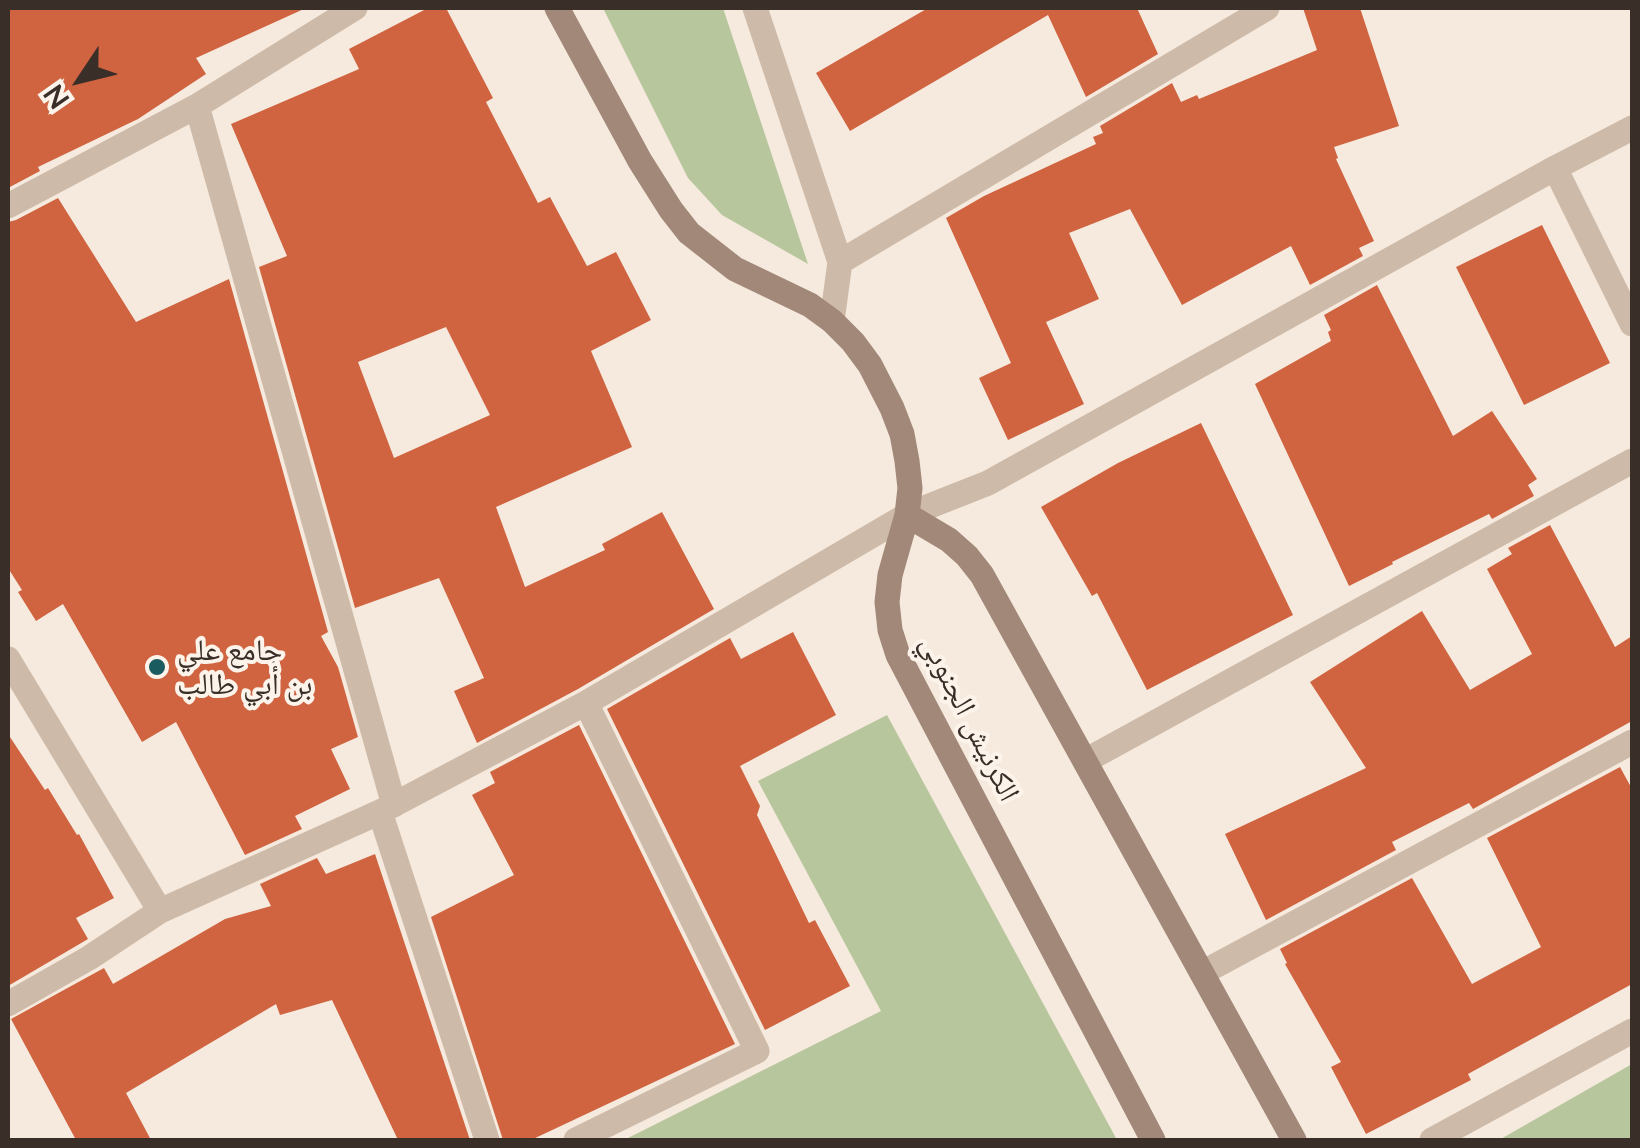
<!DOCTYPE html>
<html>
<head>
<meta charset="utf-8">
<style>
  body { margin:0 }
  #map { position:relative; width:1640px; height:1148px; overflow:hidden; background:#f5eadd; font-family:Lato,sans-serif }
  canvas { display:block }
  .frame { position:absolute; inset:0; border:10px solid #3a2e29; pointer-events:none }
  .north { position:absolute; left:30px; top:30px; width:100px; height:100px; -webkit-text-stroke:8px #fcf4eb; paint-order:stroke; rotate:235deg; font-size:28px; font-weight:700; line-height:40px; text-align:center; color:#3a2e29 }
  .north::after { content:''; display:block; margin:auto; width:35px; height:45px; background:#3a2e29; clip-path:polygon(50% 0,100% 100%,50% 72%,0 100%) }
</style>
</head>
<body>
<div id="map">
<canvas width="1640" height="1148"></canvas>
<div class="frame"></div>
<div class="north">N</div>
</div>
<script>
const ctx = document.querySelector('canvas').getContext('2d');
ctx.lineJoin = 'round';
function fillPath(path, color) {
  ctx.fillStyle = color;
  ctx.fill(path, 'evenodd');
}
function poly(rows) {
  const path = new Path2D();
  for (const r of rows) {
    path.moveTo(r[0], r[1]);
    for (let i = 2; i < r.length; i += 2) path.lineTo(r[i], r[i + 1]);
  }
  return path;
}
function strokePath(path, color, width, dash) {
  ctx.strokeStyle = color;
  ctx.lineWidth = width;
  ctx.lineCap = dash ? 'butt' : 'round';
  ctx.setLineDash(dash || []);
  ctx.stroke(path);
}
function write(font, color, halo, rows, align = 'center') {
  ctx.font = font + ' Lato,"Noto Naskh Arabic",sans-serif';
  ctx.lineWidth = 8;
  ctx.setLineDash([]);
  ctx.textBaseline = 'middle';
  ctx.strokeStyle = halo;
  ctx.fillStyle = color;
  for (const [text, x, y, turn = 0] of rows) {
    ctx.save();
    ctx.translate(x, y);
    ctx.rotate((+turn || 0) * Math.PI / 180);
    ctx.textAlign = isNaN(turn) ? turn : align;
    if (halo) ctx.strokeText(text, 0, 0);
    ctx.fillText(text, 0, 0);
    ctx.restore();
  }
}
fillPath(poly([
  [603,8,723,8,808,264,722,215,688,178],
  [887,715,1117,1140,624,1140,881,1011,758,781],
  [1632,1064,1632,1140,1499,1140]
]), '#b7c69c');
fillPath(poly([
  [8,8,306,8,196,58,206,74,138,119,38,167,40,171,8,188],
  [428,8,446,8,493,98,486,102,538,203,550,197,587,266,616,252,651,320,591,351,632,447,496,507,525,587,605,550,602,544,662,512,714,609,578,689,477,743,454,691,484,678,439,578,355,608,259,267,287,256,231,124,359,69,349,49],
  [446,327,490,415,394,458,358,362],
  [928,8,1137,8,1158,54,1086,97,1048,15,850,131,816,73],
  [1303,8,1360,8,1399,126,1334,147,1338,158,1336,159,1374,241,1359,248,1363,256,1310,285,1291,246,1182,305,1130,209,1069,233,1099,299,1046,322,1084,404,1008,440,979,378,1011,363,946,218,984,196,1096,144,1093,137,1103,133,1100,126,1172,83,1181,102,1197,95,1199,99,1317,50],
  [58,198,136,322,229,279,328,632,321,636,338,667,358,737,331,749,350,789,295,816,302,829,245,855,176,722,142,742,63,604,36,621,18,592,22,590,8,568,8,222,16,220],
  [1542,225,1610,363,1524,405,1456,267],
  [1377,285,1453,436,1492,411,1537,479,1528,485,1534,496,1492,519,1489,514,1392,562,1393,564,1349,586,1255,384,1331,341,1328,332,1331,330,1324,315],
  [1201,423,1293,615,1147,690,1097,593,1092,596,1041,507,1118,463],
  [1550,525,1615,647,1632,636,1632,721,1473,809,1469,803,1392,842,1396,850,1266,920,1225,834,1366,768,1310,682,1422,611,1470,690,1532,654,1487,569,1512,554,1508,548],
  [793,632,836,715,740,766,760,806,757,815,809,923,815,920,850,986,765,1030,607,709,730,638,741,659],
  [579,725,735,1044,531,1140,503,1140,431,917,514,875,472,795,495,783,490,772],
  [8,734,45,790,48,788,77,835,79,834,114,898,76,918,88,939,8,986],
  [1620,767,1632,789,1632,984,1468,1074,1471,1080,1366,1134,1331,1067,1341,1062,1285,964,1287,963,1280,949,1412,878,1472,984,1541,947,1487,838],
  [375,854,470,1140,398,1140,332,1000,280,1015,276,1004,126,1093,151,1140,76,1140,11,1019,104,968,113,984,225,919,271,906,260,884,317,858,326,874]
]), '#d06340');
strokePath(poly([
  [755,8,840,262,832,321],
  [197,106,394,805],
  [1555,168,1632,324],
  [8,206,197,106,355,8],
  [840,262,1267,8],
  [8,659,160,911],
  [1085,761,1632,461],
  [380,812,487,1140],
  [1202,973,1632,742],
  [8,1004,89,958,160,911,380,812,586,703,907,515,988,483,1555,168,1632,128],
  [576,1140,757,1051,586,703],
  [1432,1140,1632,1031]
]), '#cebaa8', 25);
strokePath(poly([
  [557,8,640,161,671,210,689,233,735,269,810,305,832,321,853,342,870,365,892,408,902,434,907,461,910,488,907,515,890,575,887,602,890,630,898,655,1153,1140],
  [907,515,949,540,967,556,982,575,1294,1140]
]), '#a28879', 25);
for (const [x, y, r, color] of [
  [157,667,10,"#1a5b60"]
]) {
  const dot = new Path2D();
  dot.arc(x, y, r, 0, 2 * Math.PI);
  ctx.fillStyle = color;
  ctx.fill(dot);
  strokePath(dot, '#fcf4eb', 4);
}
write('30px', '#3a2e29', '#fcf4eb', [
  ["جامع علي",177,650],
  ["بن أبي طالب",177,684]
], 'left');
write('30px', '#3a2e29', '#fcf4eb', [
  ["الكرنيش الجنوبي",970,718,63]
]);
</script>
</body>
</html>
